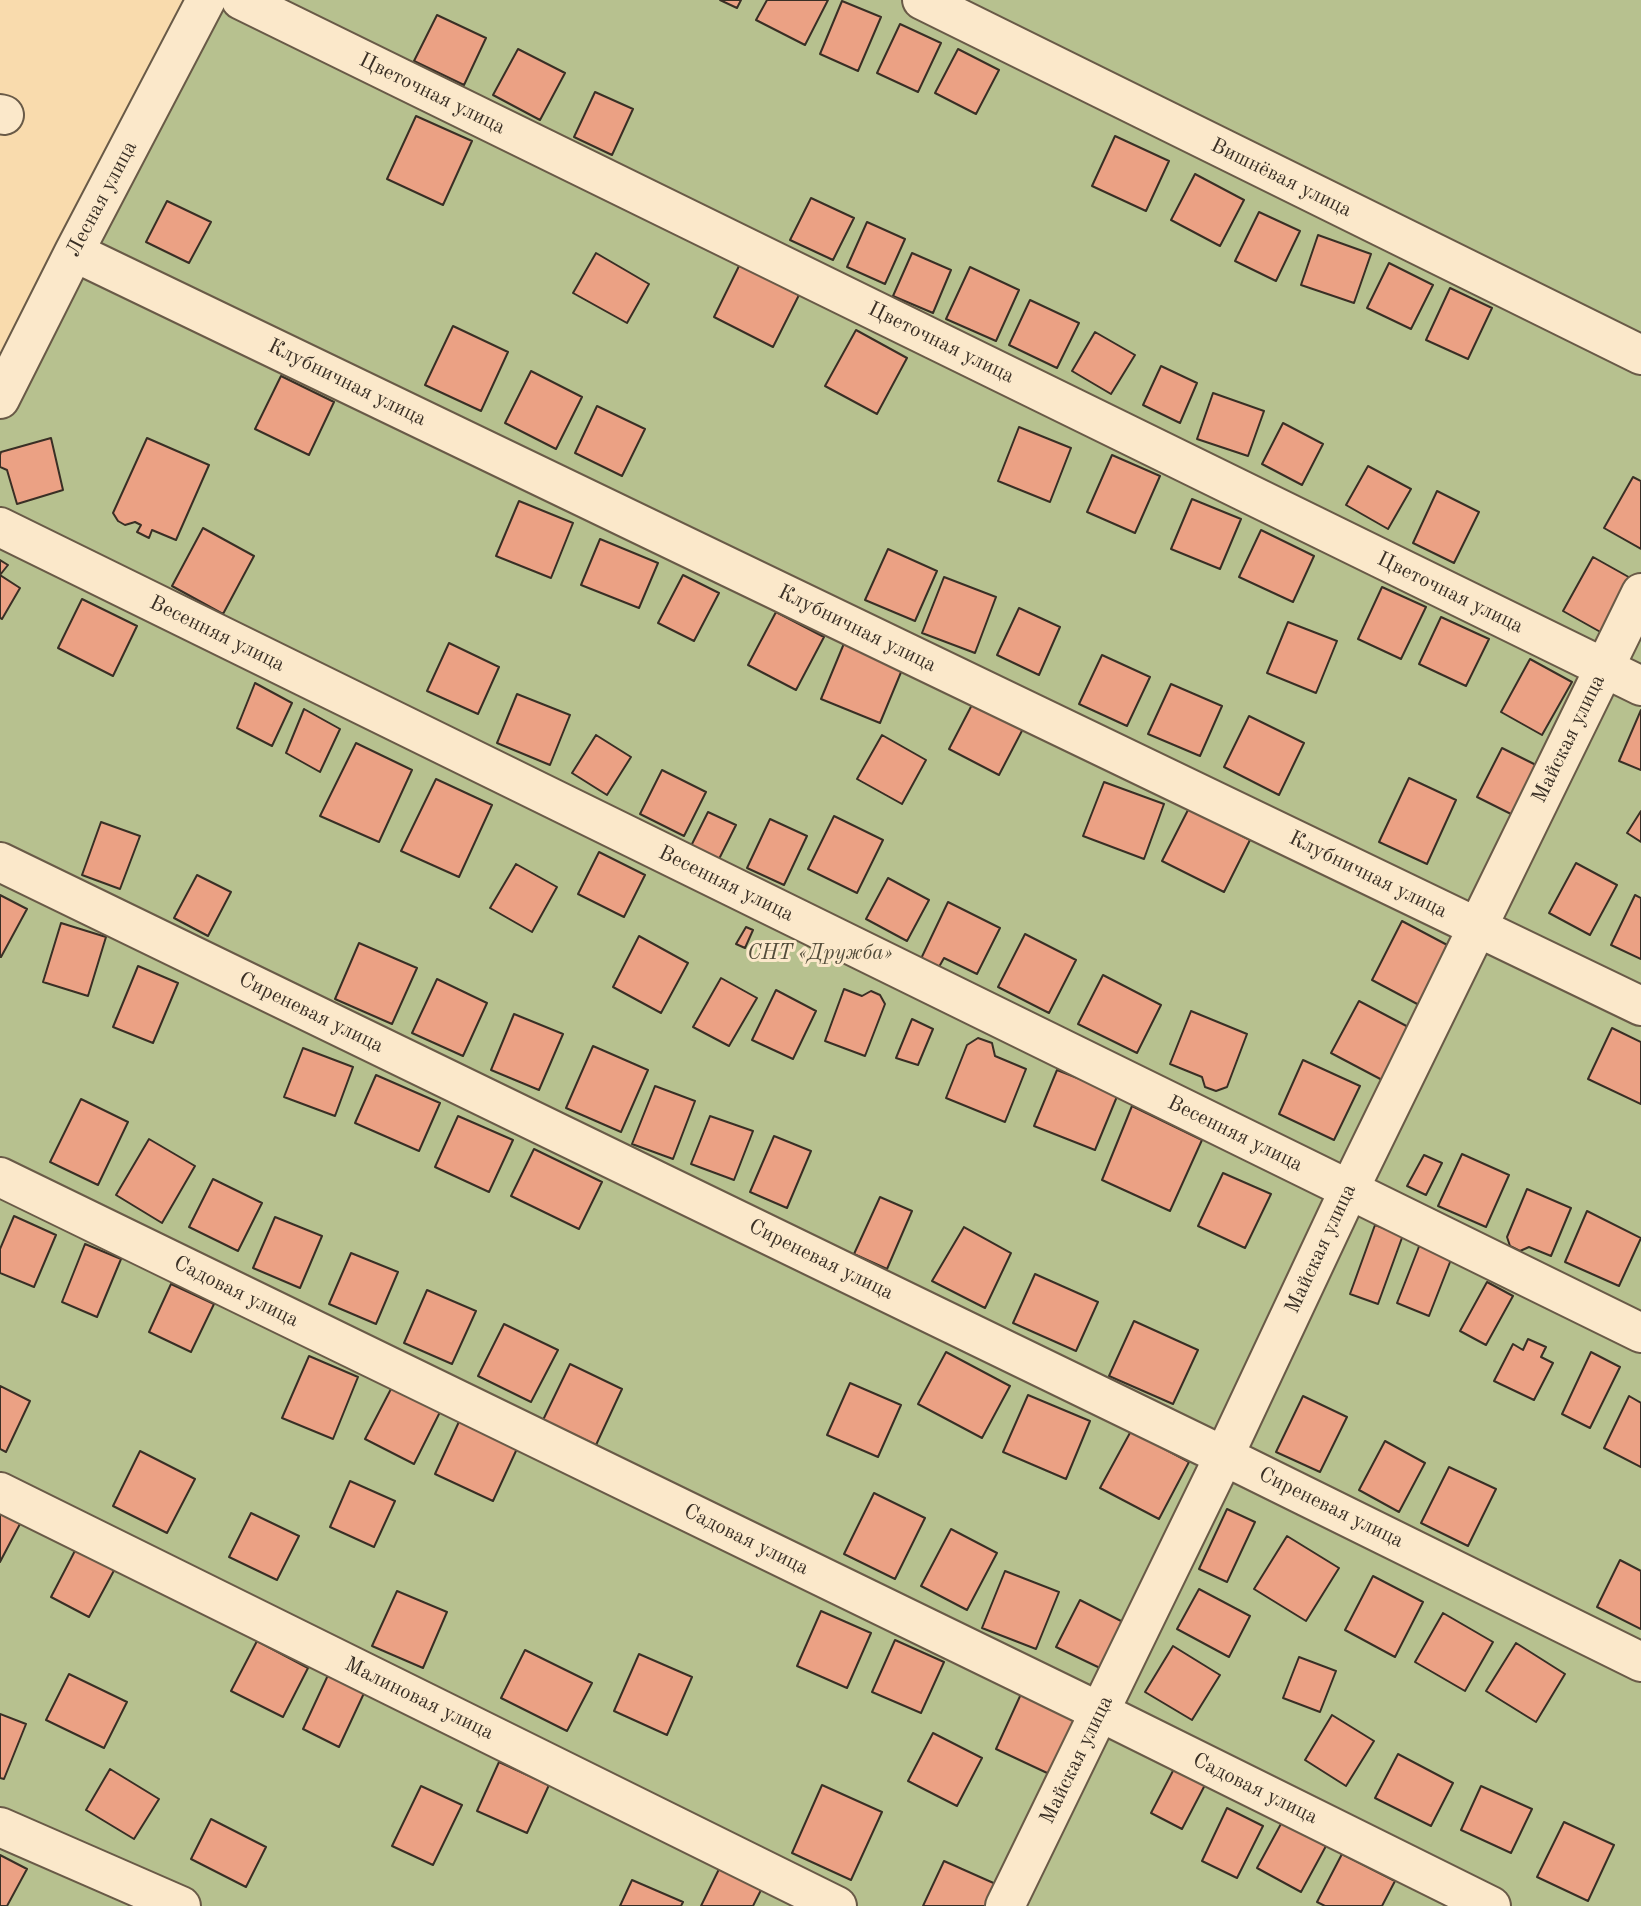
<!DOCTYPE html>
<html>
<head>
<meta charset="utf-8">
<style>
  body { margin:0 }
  canvas { display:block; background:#f9dbad }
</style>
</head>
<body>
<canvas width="1641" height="1906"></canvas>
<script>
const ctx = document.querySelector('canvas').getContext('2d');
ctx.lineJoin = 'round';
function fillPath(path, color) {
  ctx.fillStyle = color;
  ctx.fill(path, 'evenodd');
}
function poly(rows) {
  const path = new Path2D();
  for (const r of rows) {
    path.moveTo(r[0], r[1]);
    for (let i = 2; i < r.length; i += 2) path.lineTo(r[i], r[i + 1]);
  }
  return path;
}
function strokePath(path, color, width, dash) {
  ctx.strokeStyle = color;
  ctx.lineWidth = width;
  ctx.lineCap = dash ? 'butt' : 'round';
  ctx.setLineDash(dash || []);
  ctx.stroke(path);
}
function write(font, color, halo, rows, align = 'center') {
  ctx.font = font + ' "Old Standard TT",serif';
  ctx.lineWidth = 6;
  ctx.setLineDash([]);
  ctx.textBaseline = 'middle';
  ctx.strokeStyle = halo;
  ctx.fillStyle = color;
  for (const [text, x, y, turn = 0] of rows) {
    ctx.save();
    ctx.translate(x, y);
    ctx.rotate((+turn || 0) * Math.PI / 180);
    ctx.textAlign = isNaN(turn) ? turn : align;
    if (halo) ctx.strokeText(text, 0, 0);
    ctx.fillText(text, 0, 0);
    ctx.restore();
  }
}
fillPath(poly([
  [221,0,1641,0,1641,1906,0,1906,0,390]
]), '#b7c18f');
const building = poly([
  [720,0,741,0,737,8,720,0],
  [767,0,828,0,805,45,756,20,767,0],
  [842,1,881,17,858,71,820,54,842,1],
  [437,15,486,38,464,85,414,61,437,15],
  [900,24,941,43,918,92,877,73,900,24],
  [518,49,565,73,540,120,493,95,518,49],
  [958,49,999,70,976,114,935,93,958,49],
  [595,92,633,109,612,155,574,137,595,92],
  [416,116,472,141,443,205,387,179,416,116],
  [1115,136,1169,161,1146,211,1092,186,1115,136],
  [1195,174,1244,200,1220,246,1171,220,1195,174],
  [811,198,854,218,833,260,790,240,811,198],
  [167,201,211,222,189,263,146,242,167,201],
  [1259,212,1300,231,1276,281,1235,261,1259,212],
  [867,222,905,239,885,284,847,267,867,222],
  [1318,235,1371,254,1354,303,1301,285,1318,235],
  [596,253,649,284,627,323,573,293,596,253],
  [912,253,951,270,933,313,893,296,912,253],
  [1389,263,1433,285,1411,329,1367,308,1389,263],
  [740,264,799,295,773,347,714,317,740,264],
  [970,267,1019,290,996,341,946,319,970,267],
  [1450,288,1492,308,1468,359,1426,340,1450,288],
  [1030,300,1079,323,1057,368,1009,345,1030,300],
  [453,326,508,352,481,411,425,385,453,326],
  [856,330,907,358,877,414,825,386,856,330],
  [1095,332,1135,355,1111,394,1072,371,1095,332],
  [1161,366,1197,383,1180,423,1143,405,1161,366],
  [531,371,582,397,556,449,505,423,531,371],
  [281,376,334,402,309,455,255,429,281,376],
  [1213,393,1264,411,1248,456,1197,439,1213,393],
  [597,406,645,429,622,476,575,453,597,406],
  [1283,423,1323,444,1302,485,1262,464,1283,423],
  [1019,427,1071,448,1050,502,998,481,1019,427],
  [51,438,63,490,17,504,7,470,0,467,0,455,1,452,51,438],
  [147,438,209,465,176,540,152,530,149,538,137,532,141,525,135,522,125,525,118,521,113,513,147,438],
  [1112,455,1160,476,1135,533,1087,512,1112,455],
  [1368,466,1411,489,1388,529,1346,505,1368,466],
  [1633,477,1641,481,1641,549,1604,528,1633,477],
  [1437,491,1479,512,1454,563,1413,543,1437,491],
  [1192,499,1241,519,1220,569,1171,549,1192,499],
  [519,501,573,523,551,578,496,556,519,501],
  [203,528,254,556,223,614,172,586,203,528],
  [1261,530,1314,556,1293,602,1239,577,1261,530],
  [600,539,658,563,639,608,581,585,600,539],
  [888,549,937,571,915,621,865,600,888,549],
  [1593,557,1634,580,1604,634,1563,611,1593,557],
  [0,560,8,565,0,575,20,588,2,619,0,618,0,560],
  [683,575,719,593,694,641,658,623,683,575],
  [944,577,996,597,975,653,922,633,944,577],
  [1382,587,1426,607,1401,659,1358,639,1382,587],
  [82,599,137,626,113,676,58,648,82,599],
  [1019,608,1060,627,1039,675,997,655,1019,608],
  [776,612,824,637,796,690,748,665,776,612],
  [1441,617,1489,639,1466,686,1419,664,1441,617],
  [1288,622,1337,641,1316,693,1267,673,1288,622],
  [845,641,904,665,880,723,821,699,845,641],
  [449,643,499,667,478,714,427,691,449,643],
  [1102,655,1150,677,1127,726,1079,704,1102,655],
  [1530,659,1572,682,1542,735,1501,712,1530,659],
  [255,683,292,703,272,746,237,728,255,683],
  [1171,684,1222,706,1200,756,1148,734,1171,684],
  [517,694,570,715,550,765,497,743,517,694],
  [975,699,1025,725,999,775,949,749,975,699],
  [304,709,340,729,320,772,286,753,304,709],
  [1641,710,1641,770,1619,761,1641,710],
  [1249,716,1304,743,1279,795,1224,767,1249,716],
  [596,735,631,757,607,795,572,773,596,735],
  [882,735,926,760,902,804,857,779,882,735],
  [356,743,412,770,379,842,320,816,356,743],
  [1502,748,1544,769,1519,818,1477,797,1502,748],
  [662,770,706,792,684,836,640,814,662,770],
  [1409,778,1456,800,1427,864,1379,842,1409,778],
  [436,779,492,805,459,877,401,851,436,779],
  [1104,782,1164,804,1144,859,1083,836,1104,782],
  [1189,808,1250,840,1224,892,1162,861,1189,808],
  [1641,811,1641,842,1627,833,1641,811],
  [708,812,736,825,718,861,690,848,708,812],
  [834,816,883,840,857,893,808,869,834,816],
  [770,819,807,836,784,885,747,868,770,819],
  [101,822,140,836,120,889,82,875,101,822],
  [599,852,645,875,624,917,578,894,599,852],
  [1576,863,1617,885,1590,935,1549,913,1576,863],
  [516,864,557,887,532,932,490,908,516,864],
  [197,875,231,892,208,936,174,918,197,875],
  [888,878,929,900,907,941,866,919,888,878],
  [0,895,27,909,1,957,0,957,0,895],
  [1635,895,1641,898,1641,959,1611,945,1635,895],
  [948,902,1000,928,977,974,944,958,935,974,918,965,948,902],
  [1402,921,1451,947,1421,1006,1372,980,1402,921],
  [61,923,106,937,88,996,43,982,61,923],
  [746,927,753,930,745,948,736,944,746,927],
  [1025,934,1076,960,1049,1013,998,987,1025,934],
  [639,936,688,963,661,1013,613,987,639,936],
  [359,943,417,968,392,1024,335,999,359,943],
  [138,966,178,983,153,1043,113,1027,138,966],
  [1103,975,1161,1005,1137,1053,1078,1024,1103,975],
  [721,978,757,998,729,1046,693,1027,721,978],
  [437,979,487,1003,463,1056,412,1033,437,979],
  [844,989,862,996,871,991,880,995,885,1004,865,1056,825,1041,844,989],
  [776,990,816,1011,793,1059,752,1040,776,990],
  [1359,1001,1414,1030,1386,1082,1331,1053,1359,1001],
  [1191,1011,1247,1034,1227,1087,1216,1091,1205,1087,1202,1077,1170,1064,1191,1011],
  [514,1014,563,1034,539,1090,491,1070,514,1014],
  [912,1019,933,1029,918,1065,896,1058,912,1019],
  [1612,1028,1641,1042,1641,1104,1588,1079,1612,1028],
  [978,1038,992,1043,995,1056,1026,1069,1005,1122,946,1098,967,1045,978,1038],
  [593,1046,648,1070,621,1132,566,1108,593,1046],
  [303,1048,353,1067,335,1116,284,1097,303,1048],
  [1303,1060,1360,1086,1334,1140,1279,1114,1303,1060],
  [1057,1070,1118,1094,1095,1150,1034,1126,1057,1070],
  [376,1075,440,1103,419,1151,355,1123,376,1075],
  [655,1086,695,1101,673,1159,632,1144,655,1086],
  [81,1099,128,1122,98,1185,50,1162,81,1099],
  [1132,1106,1202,1140,1170,1211,1102,1180,1132,1106],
  [458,1116,513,1140,489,1192,435,1167,458,1116],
  [710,1116,753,1131,734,1180,691,1164,710,1116],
  [774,1136,811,1151,787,1208,750,1192,774,1136],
  [149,1139,195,1166,162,1223,116,1195,149,1139],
  [534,1149,602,1182,579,1229,511,1196,534,1149],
  [1462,1154,1509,1175,1486,1227,1438,1206,1462,1154],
  [1424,1155,1442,1163,1426,1195,1407,1186,1424,1155],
  [1223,1173,1271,1194,1245,1248,1198,1226,1223,1173],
  [213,1179,262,1203,238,1251,189,1227,213,1179],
  [1527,1189,1571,1208,1551,1256,1529,1247,1520,1251,1510,1246,1507,1237,1527,1189],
  [880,1197,912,1211,887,1269,854,1254,880,1197],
  [1587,1211,1641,1238,1619,1286,1565,1262,1587,1211],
  [14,1216,56,1235,34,1287,0,1273,0,1249,14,1216],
  [275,1217,322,1236,300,1288,253,1268,275,1217],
  [1375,1225,1403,1235,1378,1304,1350,1294,1375,1225],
  [964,1227,1011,1253,985,1308,932,1281,964,1227],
  [85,1244,121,1259,97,1317,62,1302,85,1244],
  [1420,1244,1452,1257,1429,1316,1397,1303,1420,1244],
  [351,1253,398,1272,376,1324,329,1304,351,1253],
  [1035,1274,1098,1302,1076,1351,1013,1323,1035,1274],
  [1487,1282,1513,1296,1486,1345,1460,1331,1487,1282],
  [171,1284,214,1304,191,1352,149,1332,171,1284],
  [427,1290,476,1311,452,1364,404,1343,427,1290],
  [1134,1321,1198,1350,1173,1404,1109,1376,1134,1321],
  [504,1324,558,1350,531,1402,478,1376,504,1324],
  [1528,1339,1546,1347,1541,1357,1553,1363,1534,1400,1494,1381,1513,1344,1523,1350,1528,1339],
  [946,1352,1010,1386,982,1438,918,1404,946,1352],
  [1591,1352,1620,1367,1590,1428,1562,1414,1591,1352],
  [309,1356,358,1377,333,1439,282,1418,309,1356],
  [570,1364,622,1389,596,1445,543,1420,570,1364],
  [850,1383,901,1405,878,1457,827,1435,850,1383],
  [0,1386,30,1401,6,1452,0,1449,0,1386],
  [392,1387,440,1412,414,1464,365,1439,392,1387],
  [1028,1395,1090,1421,1066,1479,1003,1452,1028,1395],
  [1303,1396,1347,1417,1320,1472,1276,1452,1303,1396],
  [1629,1396,1641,1403,1641,1467,1604,1448,1629,1396],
  [463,1413,521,1440,493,1501,435,1474,463,1413],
  [1131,1431,1189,1462,1159,1519,1100,1488,1131,1431],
  [1385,1441,1425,1463,1399,1512,1359,1490,1385,1441],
  [140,1451,195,1479,167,1533,113,1506,140,1451],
  [1449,1467,1496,1489,1468,1546,1421,1523,1449,1467],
  [350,1481,395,1501,374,1547,330,1527,350,1481],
  [874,1493,925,1518,895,1579,844,1554,874,1493],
  [1227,1509,1255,1522,1227,1582,1199,1569,1227,1509],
  [0,1511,21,1522,0,1562,0,1511],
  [251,1513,299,1536,277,1580,229,1557,251,1513],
  [951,1529,997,1553,967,1610,921,1586,951,1529],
  [1287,1536,1339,1568,1306,1621,1254,1589,1287,1536],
  [79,1543,118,1563,89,1617,51,1597,79,1543],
  [1620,1560,1641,1571,1641,1629,1597,1607,1620,1560],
  [1005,1571,1059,1592,1036,1649,982,1628,1005,1571],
  [1373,1576,1423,1602,1395,1657,1345,1630,1373,1576],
  [1199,1589,1250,1616,1229,1657,1177,1629,1199,1589],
  [397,1591,447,1612,423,1668,372,1646,397,1591],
  [1080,1600,1123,1622,1100,1668,1056,1647,1080,1600],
  [821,1611,871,1633,847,1688,797,1666,821,1611],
  [1443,1613,1493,1642,1465,1691,1415,1662,1443,1613],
  [895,1640,944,1662,921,1713,872,1692,895,1640],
  [257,1641,308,1668,283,1717,231,1691,257,1641],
  [1516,1643,1565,1674,1536,1722,1486,1691,1516,1643],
  [1173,1646,1220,1675,1192,1720,1145,1692,1173,1646],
  [525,1650,592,1683,567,1731,501,1698,525,1650],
  [639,1654,692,1677,667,1735,614,1711,639,1654],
  [1299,1657,1336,1671,1320,1712,1283,1698,1299,1657],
  [329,1673,365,1691,339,1747,303,1729,329,1673],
  [69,1674,127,1702,104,1748,46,1720,69,1674],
  [1021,1694,1085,1723,1060,1779,996,1749,1021,1694],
  [0,1714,26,1724,4,1779,0,1778,0,1714],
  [1332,1715,1374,1741,1346,1786,1305,1760,1332,1715],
  [933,1733,982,1758,957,1806,908,1781,933,1733],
  [1398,1754,1453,1783,1431,1826,1375,1798,1398,1754],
  [499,1762,549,1785,527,1833,477,1811,499,1762],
  [1175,1767,1206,1783,1182,1829,1151,1813,1175,1767],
  [110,1769,159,1799,134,1839,86,1810,110,1769],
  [822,1785,882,1812,851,1880,792,1853,822,1785],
  [421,1786,462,1805,433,1865,392,1846,421,1786],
  [1481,1786,1532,1809,1511,1853,1461,1830,1481,1786],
  [1227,1808,1263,1826,1237,1878,1202,1861,1227,1808],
  [211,1819,266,1847,246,1887,191,1859,211,1819],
  [1282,1822,1326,1846,1301,1892,1257,1868,1282,1822],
  [1564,1822,1614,1845,1588,1901,1537,1877,1564,1822],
  [1342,1854,1395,1881,1382,1906,1325,1906,1317,1902,1342,1854],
  [0,1855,27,1869,7,1906,0,1906,0,1855],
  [944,1861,998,1885,989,1906,923,1906,944,1861],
  [721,1865,763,1886,753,1906,701,1906,721,1865],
  [632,1880,683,1902,681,1906,620,1906,632,1880]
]);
fillPath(building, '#eba184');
strokePath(building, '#392f25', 2);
const minor = poly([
  [241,0,1641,686],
  [922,0,1641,355],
  [0,114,4,115],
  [74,252,1641,1006],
  [0,399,74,252,206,0],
  [0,527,1641,1333],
  [0,862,1224,1456,1641,1662],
  [0,1177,1100,1712,1491,1906],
  [0,1492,837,1906],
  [0,1827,181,1906],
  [1005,1906,1224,1456,1349,1190,1641,593]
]);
strokePath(minor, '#695a47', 42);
strokePath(minor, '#fbe8ca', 38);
write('21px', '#392f25', '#fbe8ca', [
  ["Цветочная улица",432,94,26],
  ["Вишнёвая улица",1281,178,26],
  ["Лесная улица",102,199,-62],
  ["Цветочная улица",941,343,26],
  ["Клубничная улица",347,383,26],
  ["Цветочная улица",1450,593,26],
  ["Клубничная улица",857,629,26],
  ["Весенняя улица",217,634,26],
  ["Майская улица",1569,739,-64],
  ["Клубничная улица",1368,875,26],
  ["Весенняя улица",726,884,26],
  ["Сиреневая улица",311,1013,26],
  ["Весенняя улица",1235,1134,26],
  ["Майская улица",1321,1249,-65],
  ["Сиреневая улица",821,1260,26],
  ["Садовая улица",236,1292,26],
  ["Сиреневая улица",1331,1508,26],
  ["Садовая улица",746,1540,26],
  ["Малиновая улица",419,1699,26],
  ["Майская улица",1077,1760,-64],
  ["Садовая улица",1255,1789,26]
]);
write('italic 21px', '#524c3a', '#fbe8ca', [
  ["СНТ «Дружба»",820,953]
]);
</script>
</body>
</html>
